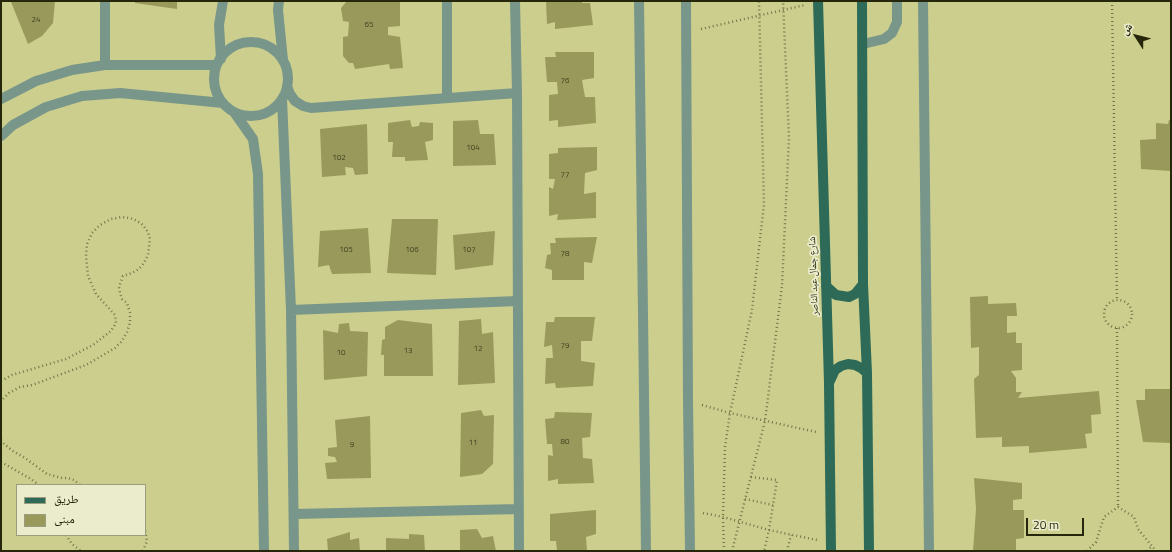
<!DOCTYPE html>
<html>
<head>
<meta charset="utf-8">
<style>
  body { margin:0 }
  #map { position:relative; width:1172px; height:552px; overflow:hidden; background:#ccce8d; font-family:"Titillium Web","Noto Naskh Arabic",sans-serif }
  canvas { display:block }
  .frame { position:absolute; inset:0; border:2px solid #26260c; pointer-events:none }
  .legend { position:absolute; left:16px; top:484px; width:130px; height:52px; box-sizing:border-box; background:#eaeccc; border:1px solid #9c9d7f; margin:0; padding:5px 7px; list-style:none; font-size:12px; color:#26260c }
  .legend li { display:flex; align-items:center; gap:8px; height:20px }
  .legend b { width:20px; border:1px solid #9c9d7f }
  .north { position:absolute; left:1116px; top:16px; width:40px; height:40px; -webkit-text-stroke:3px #eaeccc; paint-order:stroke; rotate:306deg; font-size:11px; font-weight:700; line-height:16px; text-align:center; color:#26260c }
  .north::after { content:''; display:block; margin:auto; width:14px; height:18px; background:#26260c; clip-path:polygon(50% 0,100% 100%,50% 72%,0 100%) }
  .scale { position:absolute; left:1026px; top:518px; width:58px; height:18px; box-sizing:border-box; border:2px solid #26260c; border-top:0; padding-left:5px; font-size:12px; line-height:14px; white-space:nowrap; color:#26260c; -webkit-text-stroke:3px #eaeccc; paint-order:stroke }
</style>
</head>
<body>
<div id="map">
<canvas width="1172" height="552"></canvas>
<div class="frame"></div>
<ul class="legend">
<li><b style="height:5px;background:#2d6a57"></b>طريق</li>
<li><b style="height:11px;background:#98995b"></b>مبنى</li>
</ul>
<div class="north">ش</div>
<div class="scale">20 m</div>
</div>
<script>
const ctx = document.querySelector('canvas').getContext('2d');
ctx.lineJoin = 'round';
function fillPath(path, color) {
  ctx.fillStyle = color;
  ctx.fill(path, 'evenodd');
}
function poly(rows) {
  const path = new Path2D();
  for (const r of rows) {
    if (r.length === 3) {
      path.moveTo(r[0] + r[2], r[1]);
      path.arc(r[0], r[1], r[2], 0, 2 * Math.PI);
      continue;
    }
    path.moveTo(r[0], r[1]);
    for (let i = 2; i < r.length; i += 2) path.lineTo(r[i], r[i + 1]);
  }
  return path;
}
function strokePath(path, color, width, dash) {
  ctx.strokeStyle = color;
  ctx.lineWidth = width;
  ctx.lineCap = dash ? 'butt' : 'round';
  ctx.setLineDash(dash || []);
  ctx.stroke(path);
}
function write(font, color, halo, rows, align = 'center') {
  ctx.font = font + ' "Titillium Web","Noto Naskh Arabic",sans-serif';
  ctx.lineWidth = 3.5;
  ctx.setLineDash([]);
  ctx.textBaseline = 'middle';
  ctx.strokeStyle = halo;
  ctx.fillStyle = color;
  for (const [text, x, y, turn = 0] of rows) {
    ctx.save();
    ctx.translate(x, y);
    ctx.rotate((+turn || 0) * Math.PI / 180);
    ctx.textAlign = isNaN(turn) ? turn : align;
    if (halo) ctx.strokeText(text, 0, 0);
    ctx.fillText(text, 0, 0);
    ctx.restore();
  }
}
fillPath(poly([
  [16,1,55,1,53,23,42,36,28,44,11,2],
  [135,1,177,1,177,9,135,3],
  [347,1,400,1,400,26,388,27,388,35,400,37,403,68,390,69,389,64,355,69,353,63,349,63,343,56,343,37,348,36,349,22,343,21,341,8],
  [546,1,582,1,582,3,590,3,593,25,555,29,555,22,547,24],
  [555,52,594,52,594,78,582,80,585,97,595,97,596,123,558,127,558,120,549,121,549,95,558,94,557,82,547,82,545,57,556,57],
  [410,120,412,127,419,126,420,122,433,123,433,140,425,142,428,160,405,161,405,157,392,157,393,142,388,142,388,123],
  [478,120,480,134,494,134,496,165,453,166,453,121],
  [1169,120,1171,120,1171,171,1141,169,1140,140,1156,139,1156,123,1168,124],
  [367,124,368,174,355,175,353,168,345,167,346,175,322,177,320,129],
  [597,147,597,170,585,173,584,194,596,192,596,218,557,220,558,214,549,216,549,187,553,189,555,179,549,179,549,154,558,153,558,148],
  [392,219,438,219,436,275,387,273],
  [368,228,371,273,332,274,329,265,318,267,320,231],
  [495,231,493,265,455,270,453,235],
  [597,237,592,263,584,262,584,280,552,280,552,270,545,268,547,255,551,254,550,243,556,243,555,238],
  [988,296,988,304,1016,303,1017,316,1007,316,1007,333,1016,332,1016,343,1022,343,1022,370,1011,371,1016,378,1016,392,1022,392,1018,398,1099,391,1101,414,1091,415,1092,433,1085,434,1087,448,1029,453,1029,446,1002,447,1002,437,976,438,974,379,979,375,979,347,971,348,970,297],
  [555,317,595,317,592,341,581,341,581,361,595,363,593,386,556,388,555,383,545,384,546,358,553,358,552,345,544,347,546,322,554,322],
  [481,319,482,334,493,332,495,383,458,385,459,321],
  [398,320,432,324,433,376,384,376,384,355,381,355,382,340,385,339,385,327],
  [349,323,350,331,368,332,367,376,324,380,323,330,338,333,339,324],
  [1145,389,1171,389,1171,443,1143,442,1136,400,1145,400],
  [481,410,484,416,494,415,493,464,482,474,460,477,461,413],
  [555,412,592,413,590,437,582,438,583,458,592,459,594,483,558,484,558,479,548,481,548,455,553,456,552,444,547,444,545,419,554,418],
  [370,416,371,478,327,479,325,463,337,462,335,457,328,456,328,448,337,447,335,420],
  [974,478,1022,483,1022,499,1013,500,1013,510,1024,510,1024,538,1016,539,1016,551,973,551,976,509],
  [596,510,596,534,586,537,587,551,557,551,556,541,550,541,550,514],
  [477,529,482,538,493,536,496,551,460,551,460,530],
  [350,532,350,540,359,538,360,551,328,551,327,539],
  [409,534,424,535,425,551,386,551,386,538,409,539]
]), '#98995b');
strokePath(poly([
  [1112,1,1117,300],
  [701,29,805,5],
  [1118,314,14],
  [1117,328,1118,507],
  [1,381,12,375,66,359,93,345,111,331,116,323,115,315,96,294,88,276,86,256,87,244,92,233,100,225,111,219,122,217,130,218,137,221,143,225,148,232,150,239,148,255,144,263,139,269,132,273,123,276,119,287,120,293,122,299,127,303,130,313,130,323,127,332,122,341,115,348,86,365,32,385,20,387,9,393,1,401],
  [702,405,730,413,816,432],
  [1,440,4,444,13,451,25,458,47,474,62,478,68,478,74,480,80,485],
  [1,462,31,479,39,485],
  [751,477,777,480,769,530,764,551],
  [745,499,773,505],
  [703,513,723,517,769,530,817,540],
  [66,535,72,544,81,551],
  [143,551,147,541,145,530],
  [724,551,723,517,725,447,730,413,752,310,764,204,759,1],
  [732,551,765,421,782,286,789,138,783,1],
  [787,551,791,535],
  [1087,551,1096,542,1104,517,1118,507,1134,517,1138,529,1156,551],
  [1147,551,1152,546]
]), '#75764a', 2.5, [1, 3]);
strokePath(poly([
  [105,1,105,65],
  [279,1,278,10,283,60],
  [447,1,447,98],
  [515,1,517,93,519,551],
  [639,1,646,551],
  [686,1,688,401,690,551],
  [923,1,929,551],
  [251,79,37],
  [863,44,884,39,892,33,897,22,897,1],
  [221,59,219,25,223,1],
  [287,86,290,94,295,101,303,106,311,108,517,93],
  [1,99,36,81,72,70,105,65,216,65],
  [282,99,291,310,294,551],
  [234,112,253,139,258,174,264,551],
  [1,136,13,125,46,107,82,96,120,93,223,103],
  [291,310,518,301],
  [294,514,519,509]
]), '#78968a', 10);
strokePath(poly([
  [818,1,829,383,831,551],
  [862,1,863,284,867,373,869,551],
  [826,286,836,295,849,297,855,294,863,284],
  [830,381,835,370,841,366,848,364,855,365,861,368,867,373]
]), '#2d6a57', 10);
write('8px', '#424320', null, [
  ["24",36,20],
  ["65",369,25],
  ["76",565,81],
  ["104",473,148],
  ["102",339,158],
  ["77",565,175],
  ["105",346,250],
  ["106",412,250],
  ["107",469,250],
  ["78",565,254],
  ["79",565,346],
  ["12",478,349],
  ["13",408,351],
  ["10",341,353],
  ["80",565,442],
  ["11",473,443],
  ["9",352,445]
]);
write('10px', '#26260c', '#eaeccc', [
  ["شارع جمال عبد الناصر",814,276,-92]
]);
</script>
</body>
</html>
